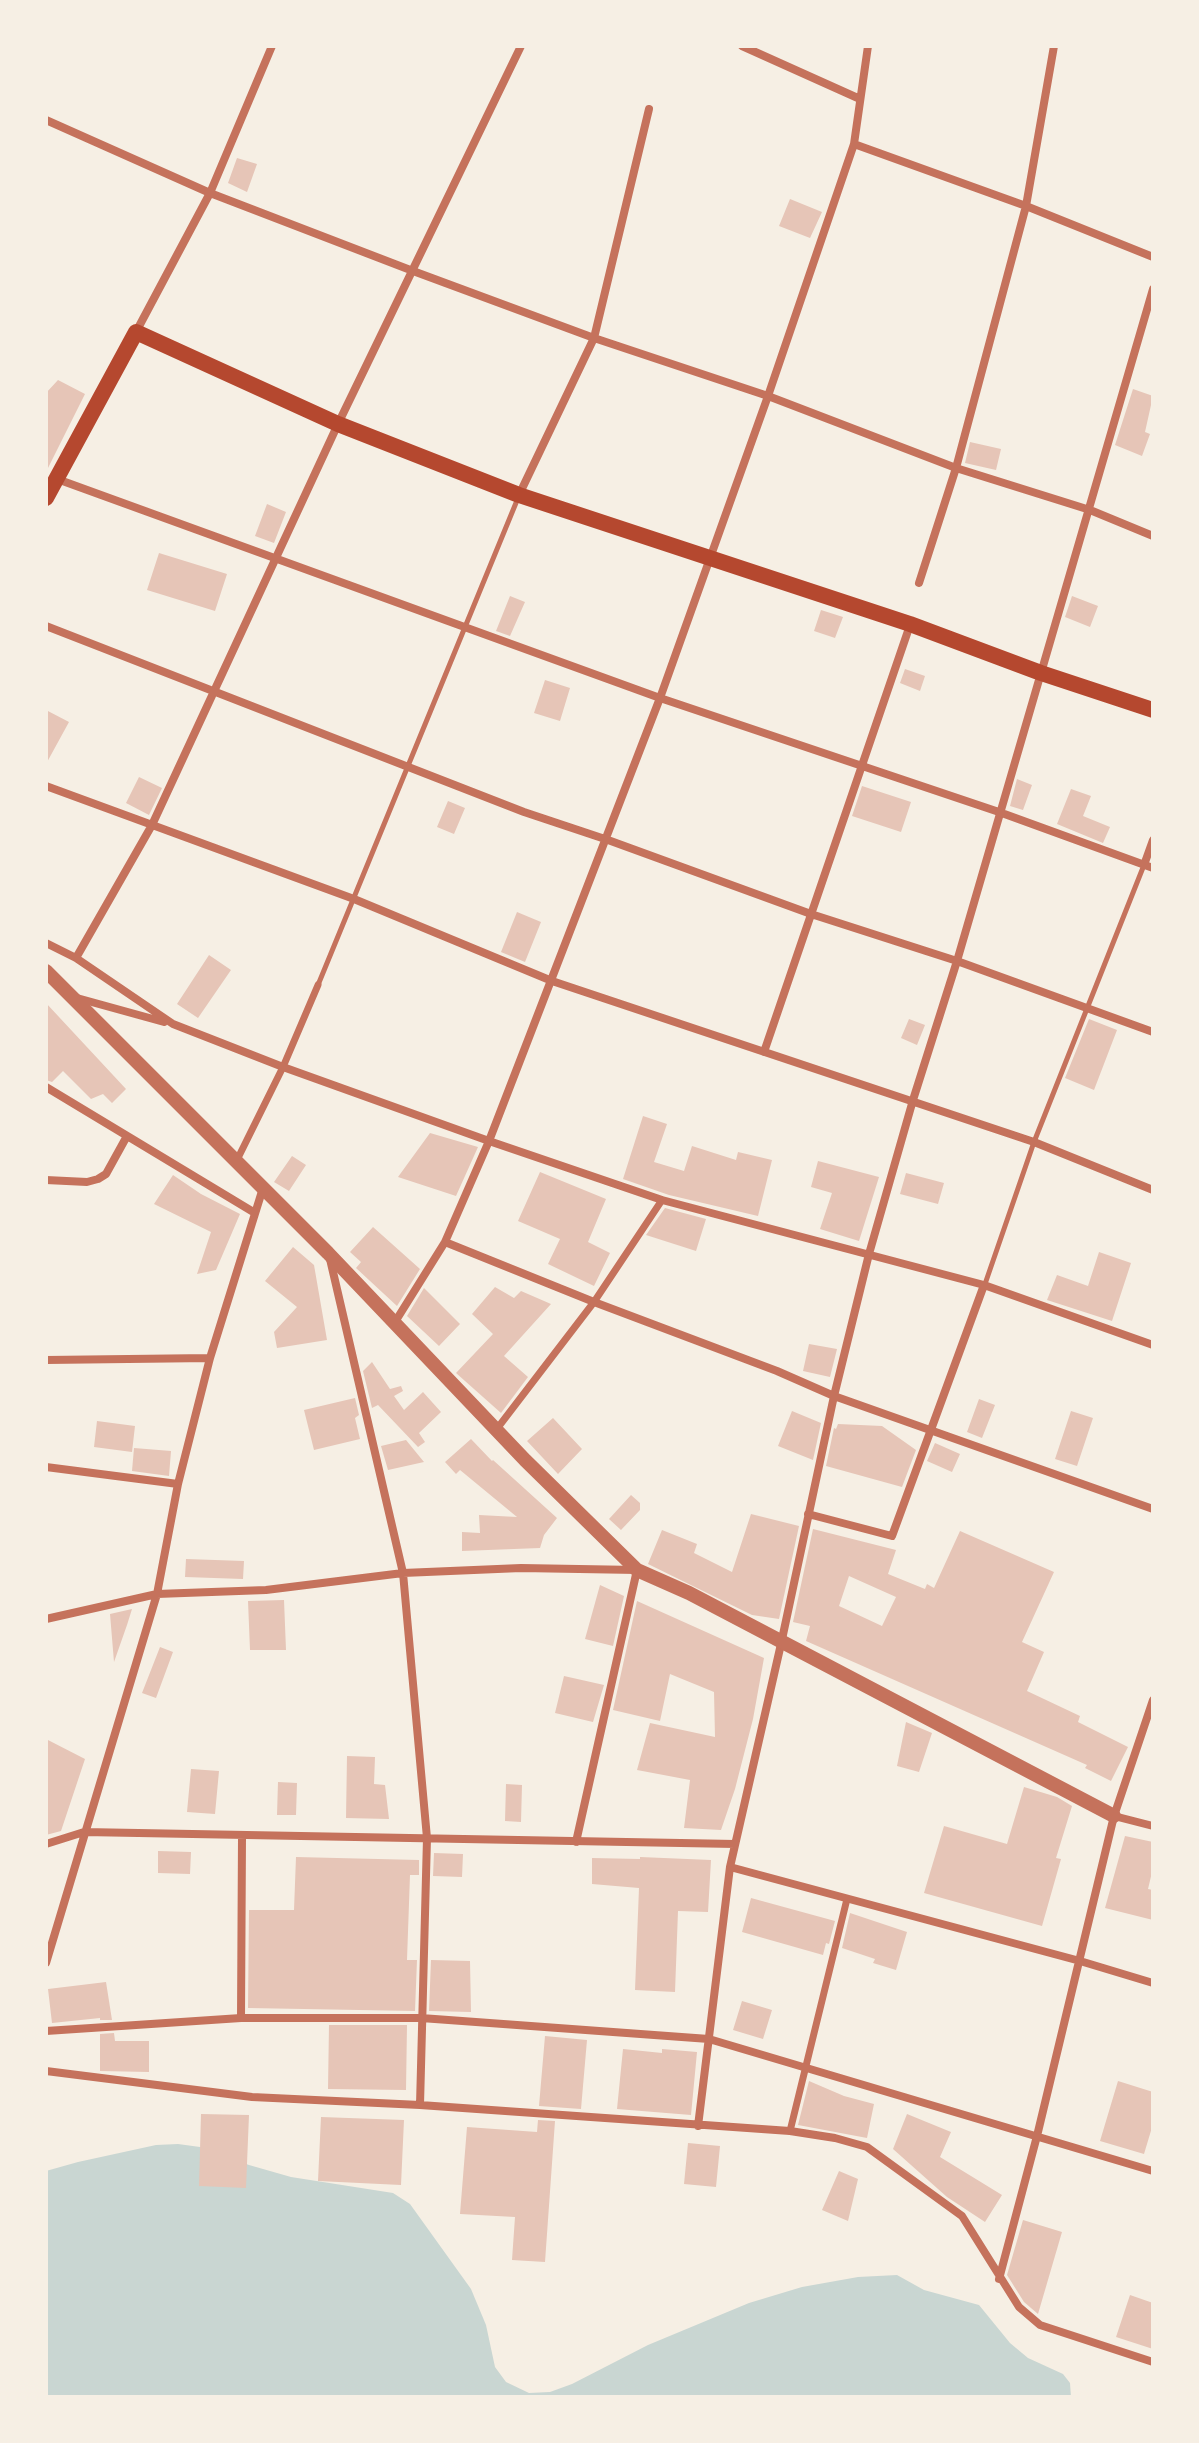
<!DOCTYPE html>
<html>
<head>
<meta charset="utf-8">
<style>
  body { margin:0 }
  #map { position:relative; width:1199px; height:2443px; overflow:hidden; background:#f6efe4; font-family:Georgia,serif }
  canvas { display:block }
  .frame { position:absolute; inset:0; border:48px solid #f6efe4; pointer-events:none }
</style>
</head>
<body>
<div id="map">
<canvas width="1199" height="2443"></canvas>
<div class="frame"></div>
</div>
<script>
const ctx = document.querySelector('canvas').getContext('2d');
ctx.lineJoin = 'round';
function fillPath(path, color) {
  ctx.fillStyle = color;
  ctx.fill(path, 'evenodd');
}
function poly(rows) {
  const path = new Path2D();
  for (const r of rows) {
    path.moveTo(r[0], r[1]);
    for (let i = 2; i < r.length; i += 2) path.lineTo(r[i], r[i + 1]);
  }
  return path;
}
function strokePath(path, color, width, dash) {
  ctx.strokeStyle = color;
  ctx.lineWidth = width;
  ctx.lineCap = dash ? 'butt' : 'round';
  ctx.setLineDash(dash || []);
  ctx.stroke(path);
}
fillPath(poly([
  [178,2144,200,2147,249,2165,291,2177,393,2193,410,2204,471,2289,486,2325,495,2367,506,2382,529,2393,550,2392,572,2384,648,2345,749,2303,802,2287,858,2277,897,2275,924,2290,979,2305,1010,2343,1028,2358,1063,2374,1070,2383,1071,2397,46,2397,46,2171,78,2162,156,2145]
]), '#c9d6d2');
fillPath(poly([
  [237,158,257,164,247,192,228,183],
  [790,199,822,212,810,238,779,226],
  [58,380,85,394,46,472,46,393],
  [1133,389,1153,396,1145,432,1150,434,1142,456,1115,445],
  [970,442,1001,449,996,470,965,463],
  [267,504,286,512,274,543,255,536],
  [159,553,227,574,215,611,147,590],
  [510,596,525,602,510,636,496,631],
  [1072,596,1098,606,1090,627,1065,617],
  [821,610,843,617,835,638,814,631],
  [905,669,925,676,920,691,900,683],
  [545,680,570,688,560,721,534,713],
  [46,710,69,722,46,764],
  [139,777,162,788,149,815,126,803],
  [1017,779,1032,785,1023,810,1010,806],
  [862,786,911,802,901,832,852,816],
  [1071,789,1091,796,1083,816,1110,827,1103,843,1057,824],
  [448,801,465,808,454,834,437,827],
  [517,912,541,922,525,962,501,952],
  [209,955,231,970,198,1018,177,1004],
  [46,1003,126,1089,112,1103,103,1094,91,1099,63,1071,52,1082,46,1080],
  [909,1019,925,1025,917,1045,901,1038],
  [1089,1019,1117,1030,1094,1090,1065,1078],
  [643,1116,667,1124,654,1162,684,1171,692,1146,736,1160,738,1152,772,1160,758,1216,669,1195,623,1179],
  [430,1133,478,1147,456,1196,398,1177],
  [292,1156,306,1165,289,1191,274,1182],
  [818,1161,879,1177,859,1241,820,1229,832,1193,811,1187],
  [540,1172,606,1199,588,1242,610,1253,594,1286,548,1264,560,1239,518,1221],
  [906,1173,944,1183,938,1204,900,1194],
  [173,1175,201,1194,240,1214,216,1270,197,1274,211,1232,154,1204],
  [665,1208,706,1219,696,1251,646,1235],
  [373,1227,420,1269,397,1306,356,1268,361,1262,350,1252],
  [293,1247,314,1265,327,1340,277,1348,274,1332,297,1307,265,1281],
  [1099,1252,1131,1263,1112,1321,1047,1300,1057,1275,1088,1286],
  [495,1287,514,1298,521,1291,551,1304,504,1356,528,1377,501,1413,456,1373,493,1334,472,1314],
  [424,1288,460,1324,439,1346,407,1316],
  [809,1344,837,1349,830,1377,803,1371],
  [372,1362,390,1389,401,1386,403,1391,394,1396,404,1410,423,1392,441,1412,419,1433,425,1442,418,1447,378,1405,372,1408,363,1371],
  [355,1398,359,1415,355,1418,360,1439,314,1450,304,1410],
  [979,1399,995,1405,982,1438,967,1432],
  [792,1411,821,1423,813,1460,778,1446],
  [1071,1411,1093,1418,1077,1466,1055,1459],
  [553,1418,582,1449,558,1474,527,1441],
  [97,1421,135,1426,132,1452,94,1447],
  [838,1424,882,1426,916,1450,902,1487,826,1466,834,1428,836,1429],
  [471,1439,492,1461,493,1460,557,1518,544,1535,540,1548,462,1551,462,1532,480,1533,479,1515,517,1517,460,1470,456,1474,445,1462],
  [406,1440,424,1462,388,1470,381,1446],
  [935,1443,960,1454,952,1472,927,1461],
  [134,1448,171,1451,169,1476,132,1471],
  [631,1495,640,1503,640,1510,621,1530,609,1519],
  [751,1514,799,1526,779,1619,752,1615,648,1564,662,1530,697,1544,694,1553,732,1572],
  [813,1529,896,1550,888,1574,925,1589,927,1584,934,1588,960,1531,1054,1572,1022,1642,1044,1652,1027,1691,1080,1716,1078,1722,1128,1747,1111,1781,1085,1768,1087,1765,806,1641,810,1626,793,1622],
  [849,1576,896,1597,882,1626,839,1606],
  [186,1559,244,1561,243,1579,185,1577],
  [600,1585,624,1596,613,1646,585,1639],
  [284,1600,286,1650,250,1650,248,1601],
  [637,1601,764,1658,753,1719,735,1789,721,1830,684,1828,690,1780,637,1770,650,1723,715,1737,714,1692,670,1674,660,1721,613,1710],
  [132,1609,127,1625,114,1662,110,1614],
  [160,1647,173,1652,156,1698,142,1693],
  [564,1676,604,1685,593,1722,555,1713],
  [906,1722,932,1733,919,1772,897,1766],
  [46,1739,85,1759,61,1831,46,1835],
  [347,1756,375,1757,374,1784,385,1785,389,1819,346,1818],
  [191,1769,219,1771,215,1814,187,1812],
  [278,1782,297,1783,296,1815,277,1815],
  [506,1784,522,1785,521,1822,505,1821],
  [1024,1787,1057,1797,1072,1806,1056,1858,1061,1859,1042,1926,924,1893,944,1826,1007,1844],
  [1125,1836,1153,1842,1153,1868,1148,1889,1153,1890,1153,1920,1105,1908],
  [158,1851,191,1852,190,1874,158,1873],
  [434,1853,463,1854,462,1877,433,1876],
  [296,1857,419,1860,419,1875,410,1875,407,1960,417,1960,415,2011,248,2008,249,1910,294,1910],
  [640,1857,711,1860,708,1912,678,1911,675,1992,635,1990,639,1888,592,1884,592,1858,640,1859],
  [751,1898,835,1921,829,1944,826,1943,823,1955,742,1932],
  [850,1913,907,1932,896,1970,873,1963,875,1959,842,1948],
  [431,1960,470,1961,471,2012,429,2011],
  [106,1982,112,2020,100,2020,100,2018,52,2023,48,1989],
  [742,2001,772,2010,763,2039,733,2030],
  [329,2025,407,2025,406,2090,328,2089],
  [114,2033,115,2041,149,2041,149,2072,100,2071,100,2034],
  [545,2036,587,2040,581,2109,539,2106],
  [623,2049,662,2053,662,2049,697,2052,691,2115,617,2109],
  [809,2081,844,2096,874,2104,867,2138,798,2125],
  [1118,2081,1153,2092,1153,2124,1144,2154,1100,2141],
  [201,2114,249,2115,246,2188,199,2186],
  [907,2114,951,2132,940,2157,1002,2195,985,2222,947,2197,893,2149],
  [321,2117,404,2120,401,2185,318,2181],
  [538,2120,555,2121,545,2262,512,2260,515,2217,460,2214,467,2127,537,2132],
  [688,2143,720,2146,716,2187,684,2184],
  [839,2171,858,2179,848,2221,822,2210],
  [1023,2220,1062,2232,1038,2314,1024,2302,1007,2275],
  [1130,2295,1153,2303,1153,2349,1116,2337]
]), '#e6c5b7');
strokePath(poly([
  [318,985,518,498],
  [985,1284,1034,1142,1144,865]
]), '#c5725c', 5);
strokePath(poly([
  [237,1160,283,1067,318,985],
  [496,1430,594,1302,662,1200],
  [790,2131,847,1899]
]), '#c5725c', 7);
strokePath(poly([
  [742,46,860,99],
  [46,120,210,193,413,271,594,338,768,396,956,468,1090,510,1153,536],
  [854,144,1026,206,1153,257],
  [136,332,210,193,272,46],
  [57,479,660,698,999,812,1153,868],
  [519,495,594,338,649,109],
  [919,583,956,468,1026,206,1054,46],
  [46,626,524,812,608,840,811,914,957,961,1153,1032],
  [46,786,354,899,552,981,1034,1142,1153,1190],
  [1144,865,1153,840],
  [46,943,76,958,173,1024,283,1067,489,1141,662,1200,984,1285,1153,1345],
  [76,958,152,825,338,424,521,46],
  [77,998,164,1022],
  [764,1052,910,625],
  [46,1087,255,1213],
  [46,1180,87,1182,98,1179,106,1174,127,1136],
  [445,1242,594,1302,777,1371,834,1396,1153,1509],
  [330,1259,403,1573,427,1838,420,2105],
  [395,1322,445,1242,489,1141,660,698,768,396,854,144,868,46],
  [46,1360,210,1358],
  [46,1467,178,1484],
  [808,1514,892,1536,984,1285],
  [46,1619,157,1594,266,1590,403,1573,521,1568,637,1570,576,1842],
  [1114,1816,1153,1826],
  [46,1844,84,1832,735,1844],
  [730,1867,1080,1961,1153,1983],
  [46,1963,157,1594,178,1484,210,1358,263,1188],
  [241,2018,242,1837],
  [46,2031,241,2018,421,2018,709,2039,1153,2171],
  [46,2071,252,2097,420,2105,790,2131,835,2138,867,2147,962,2216,1019,2307,1040,2325,1153,2362],
  [698,2126,730,1867,781,1644,834,1396,869,1254,913,1100,957,961,1153,289],
  [999,2279,1037,2136,1114,1816,1153,1700]
]), '#c5725c', 8);
strokePath(poly([
  [46,971,328,1253,525,1460,637,1570,689,1593,1114,1816]
]), '#c5725c', 14);
strokePath(poly([
  [46,498,136,332,338,424,519,495,910,624,1041,673,1153,710]
]), '#b5482f', 16);
</script>
</body>
</html>
